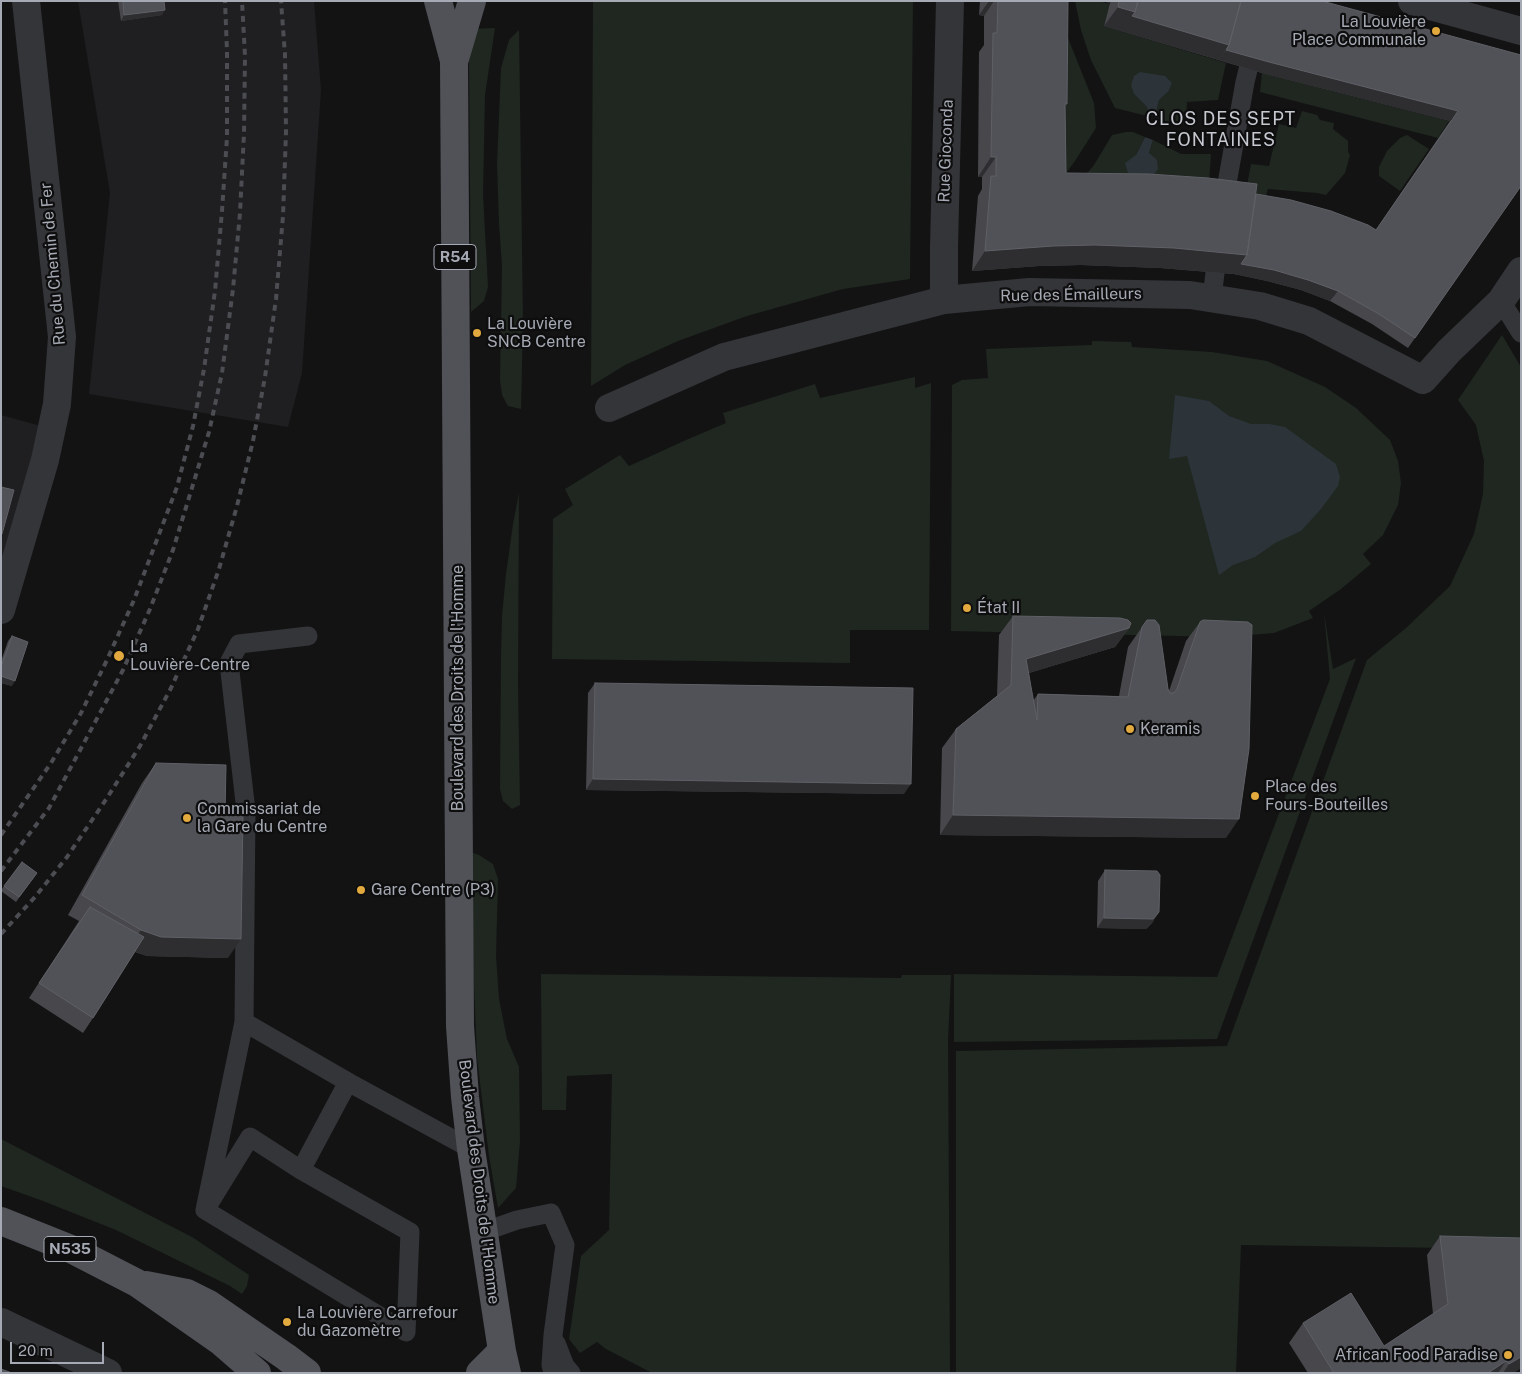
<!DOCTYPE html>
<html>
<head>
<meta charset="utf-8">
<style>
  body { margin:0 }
  #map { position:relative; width:1522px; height:1374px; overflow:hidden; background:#131314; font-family:"Public Sans",sans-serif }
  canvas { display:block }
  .frame { position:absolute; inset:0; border:2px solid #a6aab4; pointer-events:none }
  .scale { position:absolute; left:10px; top:1342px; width:94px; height:22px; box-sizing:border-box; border:2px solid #a6aab4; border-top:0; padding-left:6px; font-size:15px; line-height:18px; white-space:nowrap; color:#a6aab4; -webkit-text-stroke:4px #0e0e0f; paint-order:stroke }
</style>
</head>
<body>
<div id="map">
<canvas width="1522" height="1374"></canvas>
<div class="frame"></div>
<div class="scale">20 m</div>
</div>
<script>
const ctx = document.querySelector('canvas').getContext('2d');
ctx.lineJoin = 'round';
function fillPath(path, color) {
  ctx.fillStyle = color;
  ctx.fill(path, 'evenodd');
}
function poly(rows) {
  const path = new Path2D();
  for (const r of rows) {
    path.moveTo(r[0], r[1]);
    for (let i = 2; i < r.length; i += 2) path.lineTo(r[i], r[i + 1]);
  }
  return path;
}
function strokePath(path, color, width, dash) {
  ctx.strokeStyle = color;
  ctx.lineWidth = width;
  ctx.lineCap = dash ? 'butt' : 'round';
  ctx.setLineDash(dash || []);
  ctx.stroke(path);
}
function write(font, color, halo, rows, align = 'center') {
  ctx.font = font + ' "Public Sans",sans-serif';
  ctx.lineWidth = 4.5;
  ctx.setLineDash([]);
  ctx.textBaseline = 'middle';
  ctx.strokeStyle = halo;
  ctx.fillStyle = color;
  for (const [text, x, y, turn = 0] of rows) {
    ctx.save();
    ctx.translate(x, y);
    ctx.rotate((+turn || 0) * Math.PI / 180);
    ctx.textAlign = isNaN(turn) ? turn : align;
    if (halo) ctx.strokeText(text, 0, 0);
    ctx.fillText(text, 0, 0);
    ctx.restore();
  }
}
fillPath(poly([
  [78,1,314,1,321,90,302,373,288,427,89,394,110,193],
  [1,415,52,429,1,598]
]), '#1f1f21');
fillPath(poly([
  [593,1,913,1,910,279,843,289,747,316,678,341,625,365,591,386],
  [1075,1,1099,1,1110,4,1104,26,1226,63,1218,100,1187,102,1186,124,1179,125,1154,118,1159,100,1168,92,1134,94,1147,107,1148,114,1147,116,1115,108,1091,60,1081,30],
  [495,28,485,95,483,195,488,287,484,301,471,312,469,60,471,29],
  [519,30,523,322,521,409,508,406,502,395,500,380,502,266,499,223,497,165,501,68,509,40],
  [1066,33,1094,103,1096,128,1075,161,1061,180],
  [1262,73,1449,121,1438,138,1260,92],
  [1302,111,1317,115,1320,120,1334,123,1333,129,1348,141,1348,152,1350,155,1345,173,1326,195,1317,193,1268,189,1265,199,1245,196,1251,164,1269,166,1279,124,1296,128],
  [1126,132,1133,132,1145,137,1136,155,1149,153,1153,140,1181,154,1211,154,1208,198,1082,179,1094,165,1112,135],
  [1407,135,1429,149,1400,191,1379,176,1379,167,1387,151,1400,138],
  [1502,335,1521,367,1521,1249,1241,1245,1236,1373,956,1373,956,1051,1227,1046,1367,660,1406,628,1450,586,1474,534,1483,494,1484,461,1476,425,1458,400],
  [1092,341,1131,342,1132,347,1212,352,1267,361,1325,387,1356,408,1390,440,1398,461,1401,483,1398,505,1383,535,1363,554,1371,564,1341,589,1309,611,1313,618,1274,633,1224,637,951,631,952,385,962,380,988,378,986,349,1092,345],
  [915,377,915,388,931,383,929,630,850,630,850,663,552,659,553,519,573,505,565,489,620,455,629,466,686,440,726,423,723,413,815,384,820,398],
  [519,493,518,685,520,805,512,809,503,801,500,789,501,657,502,616,506,574,513,524],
  [1324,613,1333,669,1356,658,1217,1039,954,1042,954,974,1217,977,1330,679],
  [470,852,479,855,493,864,498,879,496,956,499,999,507,1039,519,1067,520,1141,516,1188,498,1208,489,1156,477,1058,474,985],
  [541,974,901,978,902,975,951,975,948,1040,950,1373,652,1373,606,1349,597,1342,580,1353,569,1339,581,1256,609,1230,612,1074,567,1076,566,1110,542,1110],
  [1,1139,192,1237,249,1275,247,1286,242,1294,230,1286,116,1230,43,1201,1,1186]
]), '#1f2720');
fillPath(poly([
  [1140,72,1165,76,1172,83,1168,92,1159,100,1155,116,1148,114,1147,107,1134,94,1131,85,1134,76],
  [1145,137,1153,140,1149,153,1157,160,1158,169,1150,180,1129,176,1125,163,1136,155],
  [1175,395,1209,401,1229,416,1251,424,1270,424,1285,427,1336,464,1340,477,1338,486,1321,509,1301,531,1275,543,1255,557,1233,565,1219,575,1187,456,1169,459]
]), '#2c3339');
strokePath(poly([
  [1223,206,1245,82,1265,1],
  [1212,298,1218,248],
  [1501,301,1521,333],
  [244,1022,246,811,229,663,239,644,308,636],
  [301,1170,348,1082],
  [205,1210,406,1332,410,1232,301,1170,250,1137,205,1210,244,1022,348,1082,471,1149],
  [483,1232,517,1220,551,1213,565,1245,553,1335,551,1365,553,1373],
  [556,1343,565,1366,571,1373]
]), '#343539', 19);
strokePath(poly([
  [1412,1,1521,31],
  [944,300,944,247,950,1],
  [609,408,724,357,944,300,1029,292,1190,295,1260,306,1309,321,1423,380,1449,351,1501,301,1521,271],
  [1,610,45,460,57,404,62,337,26,1],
  [1,1322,108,1373]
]), '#343539', 28);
strokePath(poly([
  [438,1,454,61],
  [472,1,454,62,460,1026,465,1097,471,1149,502,1351,507,1373],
  [1,1221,71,1249,137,1283,220,1341,257,1373],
  [146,1285,187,1293,209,1304,286,1357,307,1373],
  [480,1373,502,1351]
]), '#505258', 28);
strokePath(poly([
  [1,835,51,763,81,713,106,662,134,600,177,487,193,426,204,369,215,291,222,211,227,137,227,51,225,1],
  [1,871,49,808,123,670,150,609,173,550,209,432,222,373,233,289,240,213,244,133,245,56,242,1],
  [1,934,35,897,67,857,107,798,140,746,171,688,198,629,219,569,237,506,253,441,265,377,276,299,283,216,286,132,285,55,281,1]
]), '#4b4d52', 4, [6, 5]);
fillPath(poly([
  [118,1,164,1,162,15,121,21],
  [980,1,1068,1,1065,107,1066,173,1256,194,1376,230,1450,121,1262,73,1104,26,1110,3,1102,1,1322,1,1521,186,1408,348,1372,324,1330,301,1301,290,1267,281,1234,274,1160,268,1081,265,1039,266,972,271,978,196,982,189,982,177,978,177,979,52,984,45,984,16,979,15],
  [1013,616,1129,628,1115,647,1029,673,1033,701,1038,694,1119,696,1128,647,1147,620,1168,689,1169,691,1186,641,1200,622,1226,838,940,835,942,748,956,729,997,696,999,635],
  [12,636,12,686,1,683,1,661,8,641],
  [595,683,904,794,586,790,588,693],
  [156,763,225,814,228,958,147,956,135,952,93,1018,83,1033,29,998,79,921,68,915,142,783],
  [22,862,37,873,16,902,1,891,1,890],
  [1105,870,1159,912,1152,923,1146,929,1097,928,1098,881],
  [1440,1236,1521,1368,1513,1373,1308,1373,1289,1343,1303,1323,1384,1346,1433,1314,1427,1255]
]), '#47474c');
fillPath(poly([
  [989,1,994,1,984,16,979,15],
  [1102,1,1112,1,1110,3],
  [1118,7,1135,12,1229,45,1219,60,1104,26],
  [165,10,162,15,121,21,124,15],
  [1226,50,1458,111,1450,121,1262,73,1219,60],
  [991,157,996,157,982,177,978,177],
  [1095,245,1174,248,1247,255,1274,270,1308,280,1338,291,1330,301,1301,290,1267,281,1234,274,1160,268,1081,265,1039,266,972,271,985,251,1053,246],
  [1129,628,1115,647,1012,678,1026,659],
  [1,676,15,681,12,686,1,683],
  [593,779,911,784,904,794,586,790],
  [953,815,1239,819,1226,838,940,835],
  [1159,912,1152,923,1146,929,1097,928,1104,918],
  [141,930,241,939,228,958,147,956,128,949],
  [1521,1357,1521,1368,1513,1373,1503,1373,1509,1364],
  [1506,1361,1498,1373,1488,1373]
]), '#2e2e31');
const building = poly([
  [123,1,164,1,165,10,124,15,123,1],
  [998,1,1068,1,1067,104,1065,104,1066,173,1149,174,1208,178,1257,184,1247,255,1174,248,1095,245,1053,246,985,251,991,176,996,176,996,157,991,157,993,33,997,33,998,1],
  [1119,1,1138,1,1135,12,1118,7,1119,1],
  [1138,1,1241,1,1229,45,1132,16,1135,12,1138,1],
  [1241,1,1322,1,1521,55,1521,186,1415,338,1379,314,1338,291,1308,280,1274,270,1241,264,1247,255,1256,194,1291,200,1331,211,1368,225,1376,230,1458,111,1269,62,1226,50,1229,45,1241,1],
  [1,487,14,490,2,534,1,534,1,487],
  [1013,616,1120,618,1128,620,1131,623,1129,628,1026,659,1037,720,1038,694,1128,697,1142,627,1147,620,1155,620,1159,625,1168,689,1170,693,1174,693,1177,689,1200,622,1203,620,1248,622,1252,625,1249,749,1239,819,953,815,956,729,1011,685,1013,616],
  [12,636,28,642,15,681,1,676,1,667,12,636],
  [595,683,913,688,911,784,593,779,595,683],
  [156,763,226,765,225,814,243,814,241,939,161,937,141,930,82,895,156,763],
  [22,862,37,873,19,897,4,886,22,862],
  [1105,870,1157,871,1160,875,1159,912,1153,919,1104,918,1105,870],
  [90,907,144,937,93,1018,39,983,90,907],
  [1440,1236,1521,1238,1521,1357,1509,1364,1506,1361,1488,1373,1334,1373,1303,1323,1351,1293,1384,1346,1448,1304,1440,1236],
  [1,1369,12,1373,1,1373,1,1369]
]);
fillPath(building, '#515257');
strokePath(building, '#5f6066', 1);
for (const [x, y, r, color] of [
  [1436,31,5,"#e1a93e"],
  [477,333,5,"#e1a93e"],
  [967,608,5,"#e1a93e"],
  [119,656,6,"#e1a93e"],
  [1130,729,5,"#e1a93e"],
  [1255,796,5,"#e1a93e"],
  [187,818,5,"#e1a93e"],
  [361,890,5,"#e1a93e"],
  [287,1322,5,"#e1a93e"],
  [1508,1355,5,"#e1a93e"]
]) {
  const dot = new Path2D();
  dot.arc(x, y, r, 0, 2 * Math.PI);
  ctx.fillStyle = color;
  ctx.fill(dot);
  strokePath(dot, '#0e0e0f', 2);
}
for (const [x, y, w] of [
  [455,257,42],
  [70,1249,52]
]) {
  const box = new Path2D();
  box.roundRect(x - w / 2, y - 12.5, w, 25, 4);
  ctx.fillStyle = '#0e0e0f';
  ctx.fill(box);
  strokePath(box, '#a6aab4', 1);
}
write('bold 15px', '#a6aab4', null, [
  ["R54",455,257],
  ["N535",70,1249]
]);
write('16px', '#a6aab4', '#0e0e0f', [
  ["La Louvière",1426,22,"right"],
  ["Place Communale",1426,40,"right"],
  ["La Louvière",487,324],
  ["SNCB Centre",487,342],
  ["État II",977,608],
  ["La",130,647],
  ["Louvière-Centre",130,665],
  ["Keramis",1140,729],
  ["Place des",1265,787],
  ["Fours-Bouteilles",1265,805],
  ["Commissariat de",197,809],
  ["la Gare du Centre",197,827],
  ["Gare Centre (P3)",371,890],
  ["La Louvière Carrefour",297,1313],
  ["du Gazomètre",297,1331],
  ["African Food Paradise",1498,1355,"right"]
], 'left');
write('16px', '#a6aab4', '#0e0e0f', [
  ["Rue Gioconda",946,151,-88],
  ["Rue du Chemin de Fer",53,264,-95],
  ["Rue des Émailleurs",1071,295,-1],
  ["Boulevard des Droits de l'Homme",458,688,-90],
  ["Boulevard des Droits de l'Homme",479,1182,83]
]);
ctx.letterSpacing = '1px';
write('18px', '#c6c9d0', '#0e0e0f', [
  ["CLOS DES SEPT",1221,119],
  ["FONTAINES",1221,140]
]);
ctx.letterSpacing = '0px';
</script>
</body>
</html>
